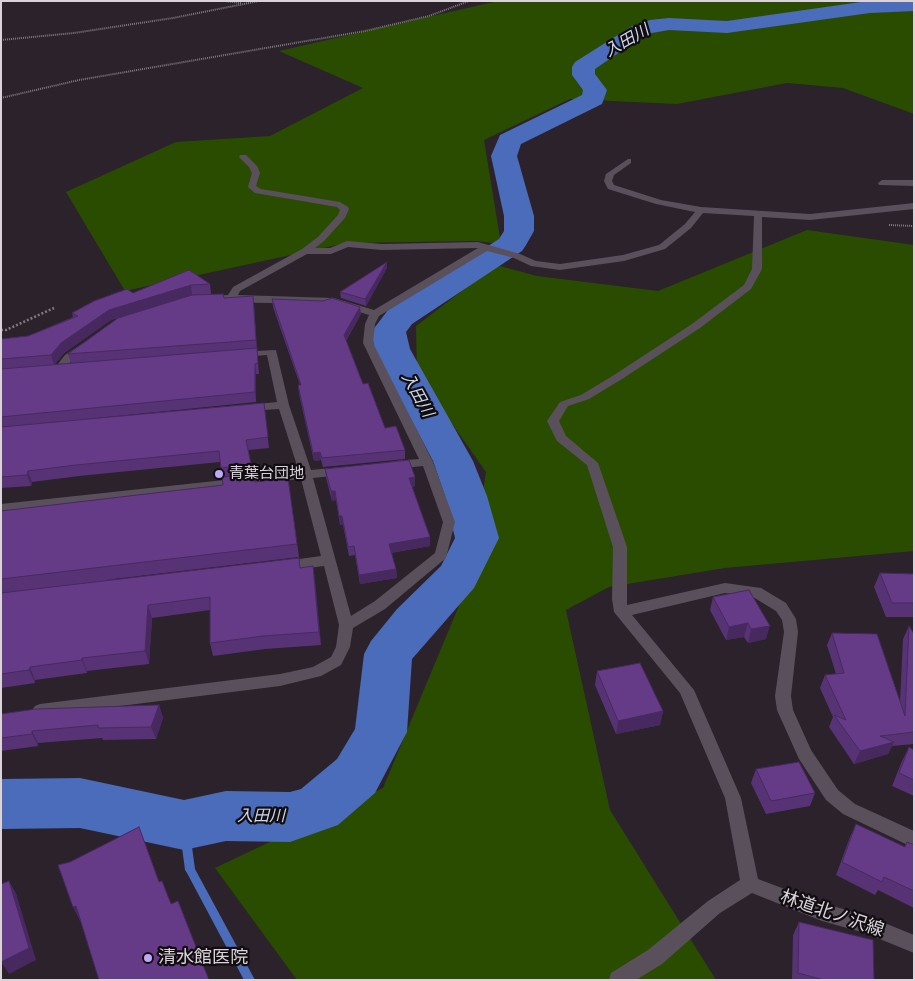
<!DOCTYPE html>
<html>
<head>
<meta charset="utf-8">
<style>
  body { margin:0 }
  #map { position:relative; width:915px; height:981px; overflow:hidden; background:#2b222b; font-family:Merriweather,serif }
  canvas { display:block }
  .frame { position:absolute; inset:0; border:2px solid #dad4da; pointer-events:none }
</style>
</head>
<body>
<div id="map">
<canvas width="915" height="981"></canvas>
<div class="frame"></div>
</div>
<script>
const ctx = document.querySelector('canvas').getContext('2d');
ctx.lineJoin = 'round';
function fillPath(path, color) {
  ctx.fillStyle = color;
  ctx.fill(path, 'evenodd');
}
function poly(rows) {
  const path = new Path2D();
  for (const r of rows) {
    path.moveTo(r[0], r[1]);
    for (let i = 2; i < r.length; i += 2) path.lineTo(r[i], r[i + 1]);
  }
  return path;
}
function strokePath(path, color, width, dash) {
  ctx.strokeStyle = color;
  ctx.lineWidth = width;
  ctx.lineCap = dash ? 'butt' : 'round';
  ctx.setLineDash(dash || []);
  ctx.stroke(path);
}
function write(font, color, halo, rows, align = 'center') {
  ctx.font = font + ' Merriweather,"Noto Sans JP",serif';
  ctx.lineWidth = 4.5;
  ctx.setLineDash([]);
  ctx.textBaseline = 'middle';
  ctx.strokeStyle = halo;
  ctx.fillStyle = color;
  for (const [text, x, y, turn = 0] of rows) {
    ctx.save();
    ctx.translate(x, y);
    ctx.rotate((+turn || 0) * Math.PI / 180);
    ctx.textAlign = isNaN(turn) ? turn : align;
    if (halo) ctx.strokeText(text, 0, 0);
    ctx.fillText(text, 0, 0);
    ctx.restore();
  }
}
fillPath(poly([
  [498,1,914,1,914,114,843,88,787,83,677,104,570,99,484,140,501,244,477,241,346,243,125,291,66,192,176,142,270,136,363,88,279,51],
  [807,230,914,245,914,551,725,568,609,587,566,610,610,810,716,980,297,980,215,868,383,788,468,584,486,472,417,374,416,326,496,265,537,276,658,291]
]), '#2a4c00');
fillPath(poly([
  [184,821,187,822,189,825,195,869,255,980,244,980,187,873,185,870,179,825,181,822,184,821]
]), '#4a6cba');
fillPath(poly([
  [868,1,914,1,914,11,870,13,727,33,669,30,646,34,595,69,595,74,607,90,602,104,521,144,517,156,534,216,534,231,526,245,522,251,412,324,406,332,410,349,473,461,487,496,499,538,474,588,412,659,407,732,375,793,338,825,290,842,226,841,184,850,80,828,1,829,1,779,80,778,184,800,226,791,290,792,301,789,337,759,355,729,364,654,371,641,397,609,441,566,455,538,445,496,433,461,374,349,372,331,388,310,499,239,504,231,504,216,491,156,500,135,582,95,583,90,572,75,572,67,575,62,632,26,650,20,669,18,727,21,868,1]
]), '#4a6cba');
strokePath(poly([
  [176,1,201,1],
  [224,1,241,3],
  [1,40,74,33,173,18,259,1],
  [1,98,79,80,365,31,429,16,469,1],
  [889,225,914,226]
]), '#827a82', 2, [1, 1]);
strokePath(poly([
  [1,330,6,330,54,308]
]), '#827a82', 2.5, [2, 2]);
fillPath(poly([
  [240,155,246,155,257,166,260,173,256,186,261,189,340,202,348,207,349,209,345,218,324,241,315,248,330,248,347,241,382,244,478,242,520,254,536,261,560,264,623,255,659,245,685,224,695,212,656,204,608,189,604,181,606,174,628,159,631,159,631,163,614,175,612,181,614,185,661,200,701,207,810,214,914,203,914,209,810,220,762,217,762,269,751,289,700,328,622,379,589,399,568,406,559,421,566,436,598,463,627,547,627,605,725,583,761,588,786,603,796,619,798,632,791,696,793,710,811,750,838,790,855,804,914,831,914,848,843,814,826,800,799,759,777,710,775,696,784,632,782,620,776,611,753,597,725,593,632,615,694,690,741,798,758,879,822,903,865,915,914,935,914,953,865,933,822,921,752,893,720,913,662,964,636,980,609,980,611,973,648,950,708,901,740,880,725,798,680,693,614,612,612,599,613,547,587,465,557,441,547,421,560,402,581,395,614,375,692,324,744,285,752,269,754,216,703,213,691,228,665,249,624,261,560,270,531,266,514,258,487,251,379,316,375,324,373,343,433,462,455,522,446,558,385,609,353,628,350,647,341,665,321,676,280,686,40,716,35,714,32,710,35,706,40,704,280,674,313,667,331,657,336,647,339,625,324,566,285,571,280,569,278,566,280,563,285,561,321,556,301,479,1,512,1,504,299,472,279,409,248,411,242,408,248,405,277,402,267,355,240,357,236,356,235,354,236,352,276,350,289,405,311,470,342,467,348,471,342,475,313,478,351,616,375,601,435,553,443,522,423,466,394,469,388,465,394,461,419,459,363,343,365,324,369,315,333,304,207,302,202,299,207,296,228,295,233,287,302,249,318,237,338,215,340,210,337,207,255,193,248,187,252,173,249,167,239,157,240,155],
  [348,247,382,250,478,248,374,310,334,298,238,295,240,291,307,254,331,254,348,247],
  [882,180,914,180,914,186,879,185,878,183,882,180],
  [83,343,88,346,87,348,73,359,63,371,55,371,54,369,65,355,83,343]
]), '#5a505b');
fillPath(poly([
  [387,268,366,306,341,298,340,292],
  [189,270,210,284,211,294,192,295,111,320,64,353,55,364,71,363,68,354,224,298,254,305,257,350,259,374,256,374,256,402,87,419,264,403,269,448,248,450,252,474,255,482,288,478,299,557,105,580,300,568,313,566,321,645,265,649,213,656,210,643,210,610,152,618,149,664,87,671,87,673,35,680,35,683,1,688,1,511,223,485,223,477,220,462,79,476,32,482,31,486,1,488,1,339,28,336,73,317,72,313,133,293],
  [272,299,361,314,346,341,363,384,385,428,405,450,405,459,323,467,321,460,314,461,299,394,298,385,300,385,273,307],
  [325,469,415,477,415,486,412,487,430,546,391,553,396,569,397,578,360,584,355,555,349,556,343,525,340,525,336,500,332,501,326,478],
  [880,573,914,574,914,617,886,617,874,587],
  [749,590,766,639,748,643,744,637,726,640,710,610,713,597],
  [909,626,914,634,914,744,892,746,888,754,854,764,829,727,833,717,820,688,825,675,836,674,827,645,832,633,900,702,903,639],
  [597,671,663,711,660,725,616,734,595,685],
  [159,705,163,718,156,739,103,740,102,738,38,743,38,746,1,751,1,714],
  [909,747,914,750,914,796,892,786,902,761],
  [756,769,815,793,810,806,766,814,751,783],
  [856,824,904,847,907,842,914,845,914,908,878,890,875,895,836,875,850,837],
  [799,922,874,980,792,980,793,935]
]), '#573375');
fillPath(poly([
  [387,262,387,268,366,306,365,299],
  [191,285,192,295,111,320,64,353,54,365,51,355,61,343,109,310],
  [253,296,254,305,257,350,256,340],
  [360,307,361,314,344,343,344,335],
  [255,364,256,374,256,402,255,392],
  [320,452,321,460,314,461,313,453],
  [28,471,32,482,31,486,27,475],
  [415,477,415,486,409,487,409,478],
  [331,491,335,491,336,500,332,501],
  [339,516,342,516,343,525,340,525],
  [430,537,430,546,389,553,389,544],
  [313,566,315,579,321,645,319,632],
  [396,569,397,578,360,584,359,575],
  [148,605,152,618,149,664,145,651],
  [748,623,744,637,726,640,729,627],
  [770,626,766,639,748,643,751,629],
  [82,658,87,671,87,673,82,660],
  [30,667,35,680,35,683,29,670],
  [159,705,163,718,156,739,151,727],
  [663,711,660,725,616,734,618,721],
  [32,731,38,743,38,746,32,734],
  [894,742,888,754,854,764,860,751],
  [9,881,16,893,36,960,9,974,1,962],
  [76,906,81,923,73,907]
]), '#47295f');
const building = poly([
  [387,262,365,299,340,292,387,262],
  [189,270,210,284,191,285,109,310,61,343,51,355,1,359,1,339,28,336,78,316,72,313,94,301,127,289,133,293,189,270],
  [223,294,224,298,253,296,256,340,68,354,118,318,192,295,223,294],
  [332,298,360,307,344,335,363,384,368,383,385,428,396,426,405,450,322,458,320,452,313,453,298,385,301,385,272,299,323,301,332,298],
  [257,348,258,363,255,364,255,392,1,417,1,369,257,348],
  [264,403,268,437,246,440,251,464,221,468,219,451,76,465,28,471,27,475,1,477,1,427,264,403],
  [409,460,415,477,409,478,430,537,389,544,396,569,359,575,354,546,348,547,342,516,339,516,335,491,331,491,325,469,409,460],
  [252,474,255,482,288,478,297,544,1,579,1,511,223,485,222,477,252,474],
  [299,558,300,568,313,566,319,632,263,636,210,643,210,597,148,605,145,651,82,658,82,660,30,667,29,670,1,674,1,593,299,558],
  [880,573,914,574,914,603,892,603,880,573],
  [749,590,770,626,751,629,748,623,729,627,713,597,749,590],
  [909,626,914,634,914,732,880,736,894,742,860,751,834,715,846,720,825,675,844,673,832,633,877,634,905,716,909,626],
  [640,663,663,711,618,721,597,671,640,663],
  [159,705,151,727,98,728,98,725,32,731,32,734,1,738,1,714,36,709,159,705],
  [909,747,914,750,914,780,899,773,909,747],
  [799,762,815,793,771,801,756,769,799,762],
  [856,824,905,847,907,842,914,845,914,891,884,877,882,882,842,862,856,824],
  [139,827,159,882,162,881,171,904,178,901,209,980,99,980,76,906,73,907,58,865,70,862,139,827],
  [9,881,29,948,1,962,1,884,9,881],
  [799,922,873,940,874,980,824,980,798,973,799,922]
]);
fillPath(building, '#653b88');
strokePath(building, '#47295f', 1);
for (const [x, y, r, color] of [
  [219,474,5,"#bfa9f4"],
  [148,958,5,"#bfa9f4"]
]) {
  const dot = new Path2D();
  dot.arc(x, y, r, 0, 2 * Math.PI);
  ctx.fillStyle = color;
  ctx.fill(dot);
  strokePath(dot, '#110d11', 2);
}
write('15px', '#dad4da', '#110d11', [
  ["青葉台団地",229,474]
], 'left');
write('italic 16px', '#ced9ee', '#110d11', [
  ["入田川",627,41,-30],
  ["入田川",417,395,61],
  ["入田川",261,816]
]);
write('18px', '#dad4da', '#110d11', [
  ["林道北ノ沢線",832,914,19]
]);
write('18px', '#dad4da', '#110d11', [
  ["清水館医院",158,958]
], 'left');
</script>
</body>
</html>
